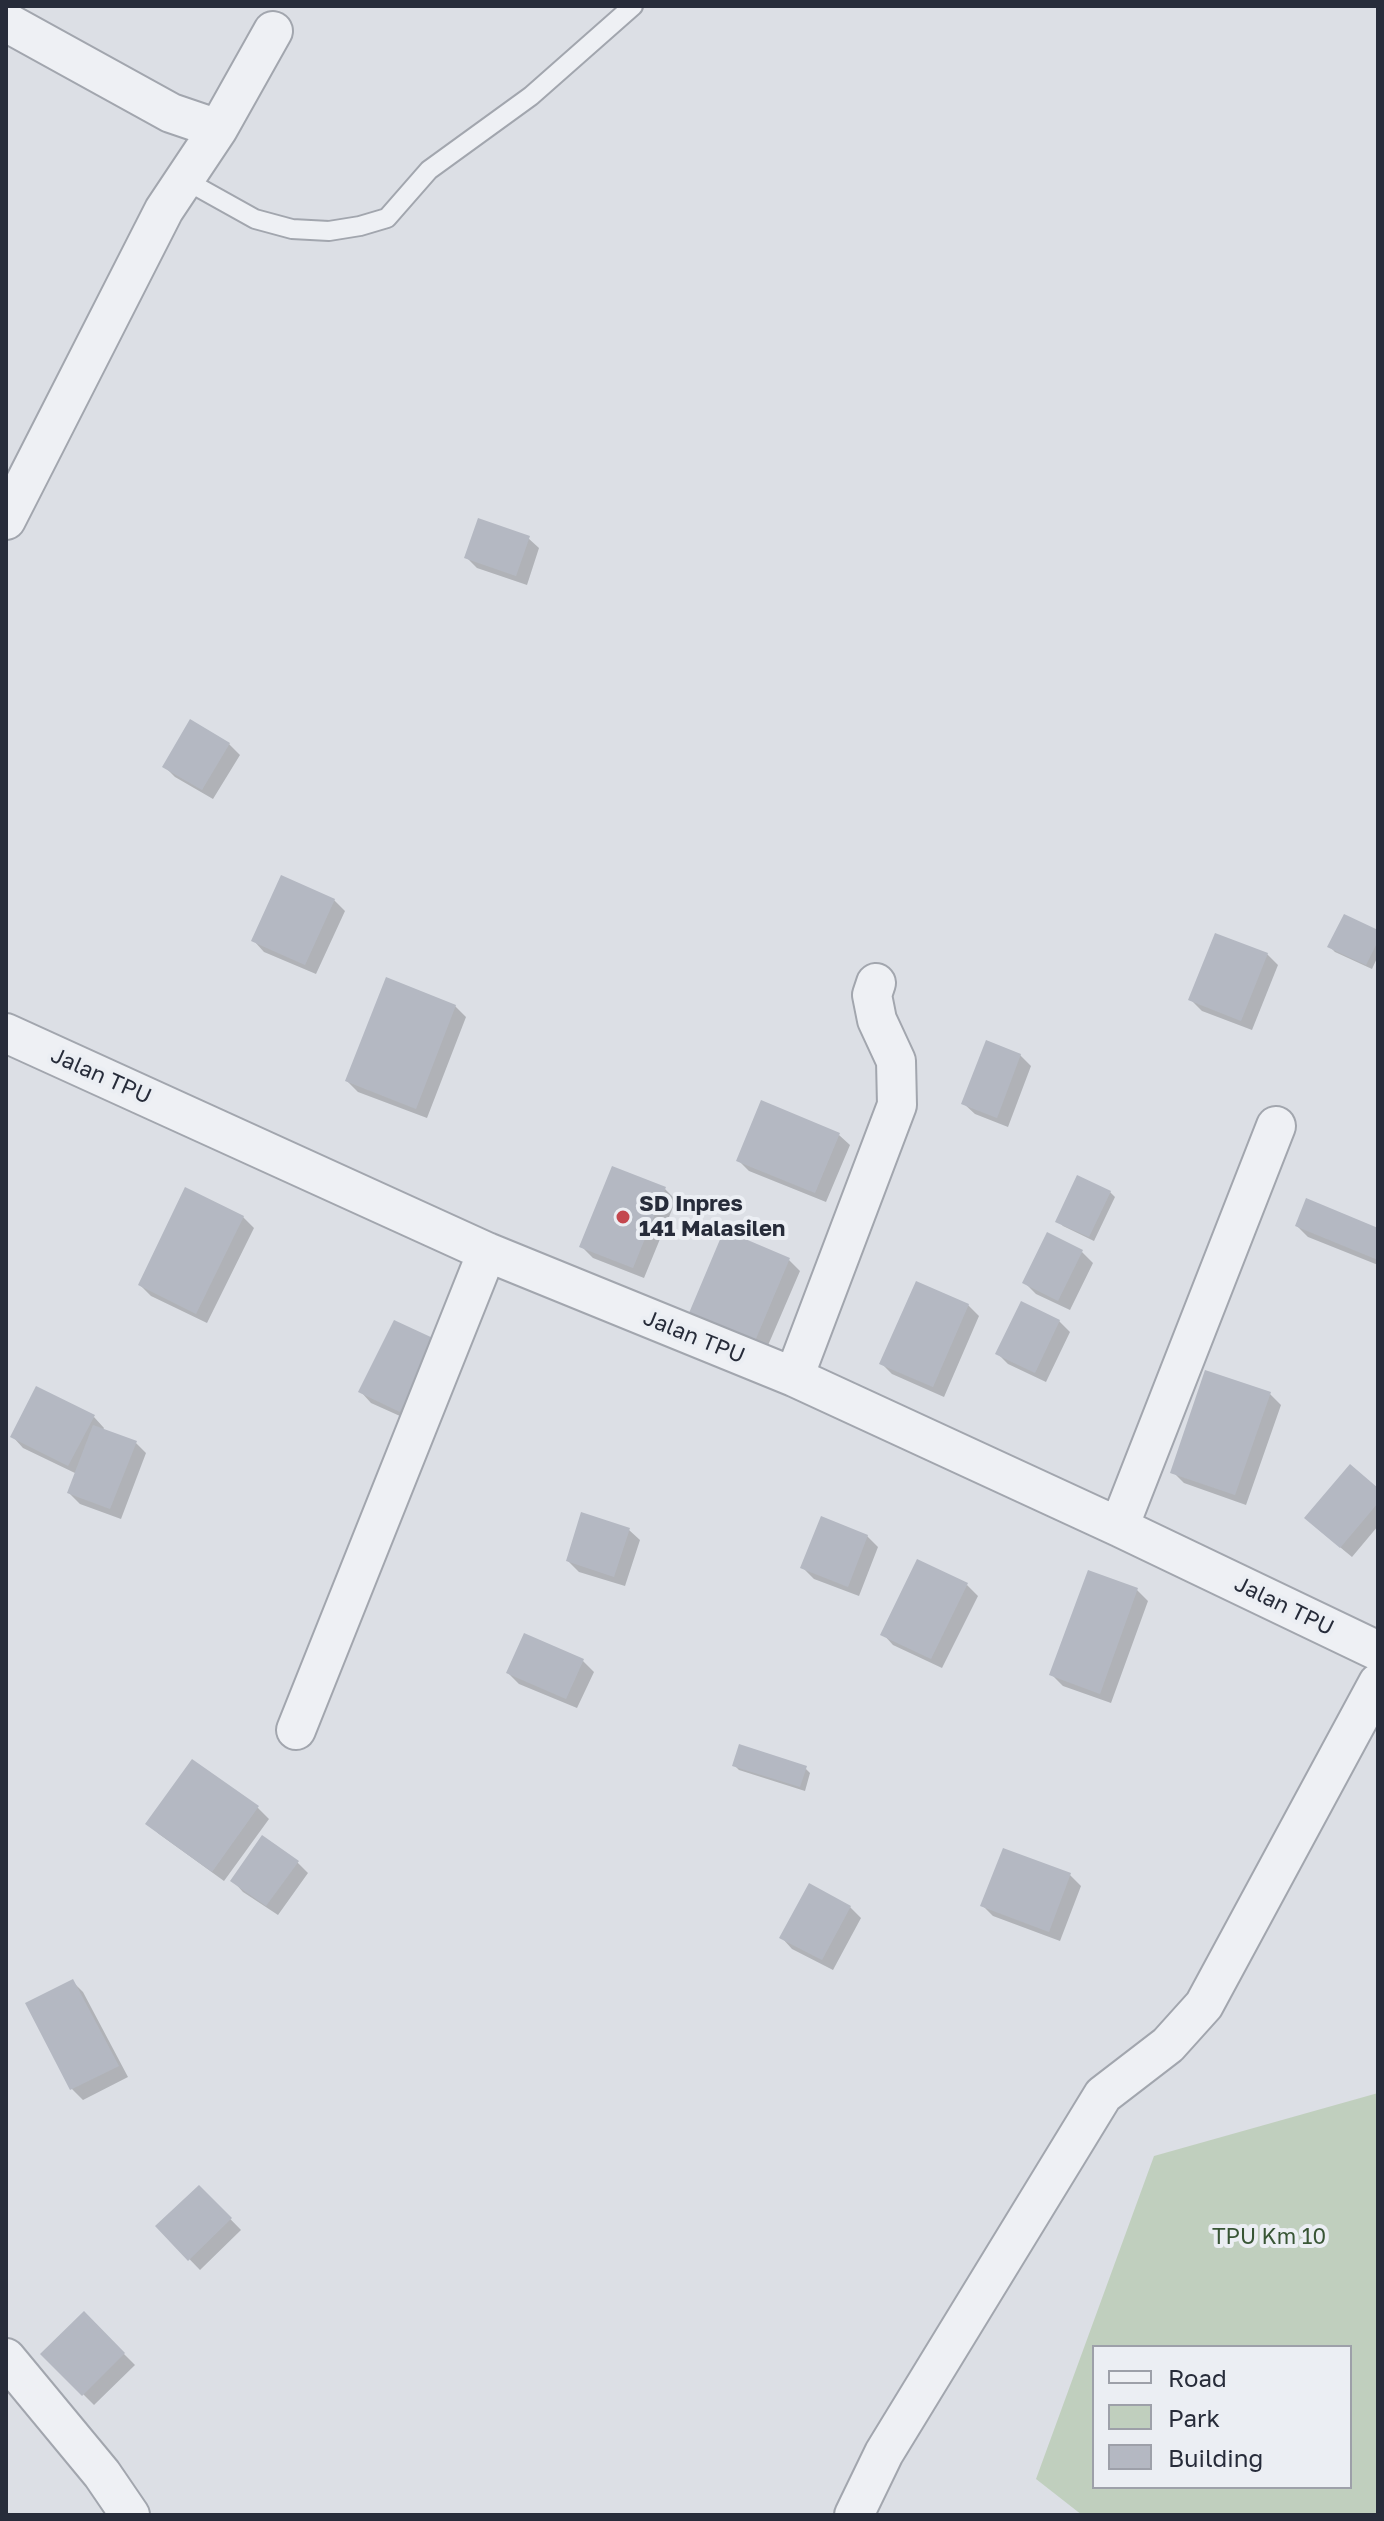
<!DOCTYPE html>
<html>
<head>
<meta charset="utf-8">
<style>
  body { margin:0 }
  #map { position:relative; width:1384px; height:2521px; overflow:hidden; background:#dcdfe5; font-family:"Golos Text",sans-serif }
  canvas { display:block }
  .frame { position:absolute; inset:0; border:8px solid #272c3a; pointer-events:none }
  .legend { position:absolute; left:1092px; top:2345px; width:260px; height:144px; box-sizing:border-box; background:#ebeef3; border:2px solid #9da0a9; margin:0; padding:10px 14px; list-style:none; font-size:24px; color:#272c3a }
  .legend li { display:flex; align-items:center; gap:16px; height:40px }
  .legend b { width:40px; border:2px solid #9da0a9 }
</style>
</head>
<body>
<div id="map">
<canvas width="1384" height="2521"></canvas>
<div class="frame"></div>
<ul class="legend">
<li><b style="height:10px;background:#eef0f4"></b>Road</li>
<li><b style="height:22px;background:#c0cfbe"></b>Park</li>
<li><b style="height:22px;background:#b4b8c2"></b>Building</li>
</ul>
</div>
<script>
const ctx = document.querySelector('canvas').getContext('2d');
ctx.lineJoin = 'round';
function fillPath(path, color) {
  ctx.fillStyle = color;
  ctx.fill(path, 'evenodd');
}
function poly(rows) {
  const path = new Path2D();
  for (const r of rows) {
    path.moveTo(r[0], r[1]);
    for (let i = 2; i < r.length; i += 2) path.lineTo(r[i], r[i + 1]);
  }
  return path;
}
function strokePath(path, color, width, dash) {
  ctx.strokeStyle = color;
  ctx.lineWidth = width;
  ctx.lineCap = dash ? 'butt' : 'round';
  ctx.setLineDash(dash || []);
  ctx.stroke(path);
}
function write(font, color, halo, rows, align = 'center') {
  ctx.font = font + ' "Golos Text",sans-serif';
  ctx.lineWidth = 8;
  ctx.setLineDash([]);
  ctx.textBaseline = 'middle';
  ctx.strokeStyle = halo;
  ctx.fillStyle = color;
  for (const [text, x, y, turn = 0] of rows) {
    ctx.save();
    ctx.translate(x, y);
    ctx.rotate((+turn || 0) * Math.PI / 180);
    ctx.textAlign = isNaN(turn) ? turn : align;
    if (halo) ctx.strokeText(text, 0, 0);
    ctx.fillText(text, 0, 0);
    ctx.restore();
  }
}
fillPath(poly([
  [1378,2093,1378,2515,1082,2515,1036,2479,1154,2156],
  [1094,2347,1350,2347,1350,2487,1094,2487]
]), '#c0cfbe');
fillPath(poly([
  [528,538,539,548,527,585,477,568,466,557],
  [229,744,240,755,213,799,175,777,164,766],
  [334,900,345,911,316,974,264,952,254,941],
  [1378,932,1378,956,1372,969,1335,952,1330,947],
  [1267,954,1278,965,1252,1030,1202,1011,1191,1000],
  [455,1006,466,1017,427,1118,358,1092,347,1081],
  [1020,1055,1031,1066,1008,1127,975,1114,964,1104],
  [839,1135,850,1145,826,1202,749,1171,738,1160],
  [665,1189,676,1200,644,1278,593,1258,582,1247],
  [1110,1192,1115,1197,1094,1241,1063,1226,1058,1221],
  [243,1217,254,1228,207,1323,151,1296,140,1285],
  [1297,1226,1378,1231,1378,1265,1308,1237],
  [1082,1252,1093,1263,1070,1310,1036,1294,1025,1283],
  [789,1260,800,1271,766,1350,702,1323,692,1312],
  [968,1305,979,1316,944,1397,892,1374,882,1364],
  [1059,1321,1070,1332,1046,1382,1008,1364,997,1353],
  [434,1341,411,1421,371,1403,361,1392],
  [1270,1394,1281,1405,1246,1505,1184,1483,1173,1472],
  [94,1417,104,1428,103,1430,135,1442,146,1453,121,1519,80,1504,69,1493,77,1474,23,1448,13,1437],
  [1378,1490,1378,1526,1352,1557,1318,1529],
  [629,1530,640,1540,625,1586,579,1572,568,1561],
  [867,1536,878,1547,859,1596,814,1579,803,1568],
  [967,1585,978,1596,942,1668,893,1645,883,1634],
  [1137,1590,1148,1601,1111,1703,1063,1686,1052,1675],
  [583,1661,594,1672,577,1708,519,1684,508,1673],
  [193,1762,258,1808,269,1819,224,1881,159,1834,148,1824],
  [734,1765,805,1768,810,1773,805,1791,739,1770],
  [297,1862,308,1873,278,1915,243,1892,233,1881],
  [1070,1875,1081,1886,1060,1941,993,1916,982,1905],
  [850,1907,861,1918,833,1970,792,1949,782,1938],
  [72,1981,83,1992,128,2077,83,2100,72,2089,28,2004],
  [199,2187,241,2230,200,2270,158,2227],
  [84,2314,135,2365,94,2405,43,2354]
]), '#0003');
fillPath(poly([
  [478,518,530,536,516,576,464,558],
  [190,719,230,743,202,790,162,767],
  [281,875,335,899,305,965,251,941],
  [1344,914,1378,930,1378,941,1366,965,1327,947],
  [1215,933,1268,953,1241,1021,1188,1000],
  [386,977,456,1005,416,1109,345,1081],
  [986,1040,1021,1054,997,1118,961,1104],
  [761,1100,840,1133,815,1193,736,1161],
  [612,1166,666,1187,633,1268,579,1247],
  [1077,1175,1111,1191,1089,1237,1055,1222],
  [185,1187,244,1216,196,1314,138,1285],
  [1306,1198,1378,1228,1378,1260,1295,1226],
  [724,1230,790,1258,755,1341,689,1313],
  [1047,1232,1083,1250,1058,1301,1022,1283],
  [916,1281,969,1304,933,1387,879,1364],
  [1021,1301,1060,1320,1035,1373,995,1354],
  [394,1320,435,1339,400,1412,358,1392],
  [1205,1370,1271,1392,1235,1495,1170,1473],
  [36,1386,95,1415,68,1466,10,1437],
  [93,1425,137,1441,110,1509,67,1493],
  [1350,1464,1378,1488,1378,1503,1340,1548,1304,1518],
  [581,1512,630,1528,614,1577,566,1561],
  [821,1516,868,1535,848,1587,800,1568],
  [917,1559,968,1583,931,1659,880,1635],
  [1088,1570,1138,1588,1100,1694,1049,1675],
  [524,1633,584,1659,566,1699,506,1673],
  [739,1744,807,1766,800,1787,732,1766],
  [192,1759,259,1806,212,1872,145,1824],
  [262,1835,299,1861,266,1906,230,1881],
  [1003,1848,1071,1873,1049,1932,980,1906],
  [809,1883,851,1906,822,1960,779,1938],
  [73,1979,119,2066,70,2090,25,2003],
  [199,2185,232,2218,188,2261,155,2226],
  [84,2311,125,2353,82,2396,40,2354]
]), '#b4b8c2');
const service = poly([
  [185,180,255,219,292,229,329,231,360,226,387,218,429,170,531,96,633,6]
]);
const minor = poly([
  [6,22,171,113,218,129,164,210,6,520],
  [218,129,273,31],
  [6,1033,487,1252,794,1377,1119,1527,1378,1651],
  [794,1377,897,1105,896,1061,877,1020,872,995,876,983],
  [1119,1527,1276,1126],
  [296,1730,487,1252],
  [6,2358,102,2474,130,2515],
  [854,2515,884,2453,1103,2095,1168,2045,1204,2005,1378,1683]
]);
strokePath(service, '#a2a6ae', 22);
strokePath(minor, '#a2a6ae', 42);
strokePath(service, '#eef0f4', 18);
strokePath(minor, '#eef0f4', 38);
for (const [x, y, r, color] of [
  [623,1217,8,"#c4474e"]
]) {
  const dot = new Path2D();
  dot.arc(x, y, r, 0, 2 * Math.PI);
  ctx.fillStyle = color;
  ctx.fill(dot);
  strokePath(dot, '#ebeef3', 3);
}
write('22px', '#272c3a', '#ebeef3', [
  ["Jalan TPU",101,1076,24],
  ["Jalan TPU",694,1337,22],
  ["Jalan TPU",1284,1606,26]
]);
write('bold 22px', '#272c3a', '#ebeef3', [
  ["SD Inpres",639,1204],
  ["141 Malasilen",639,1229]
], 'left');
write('22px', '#385535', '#ebeef3', [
  ["TPU Km 10",1269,2237]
]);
</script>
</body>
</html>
